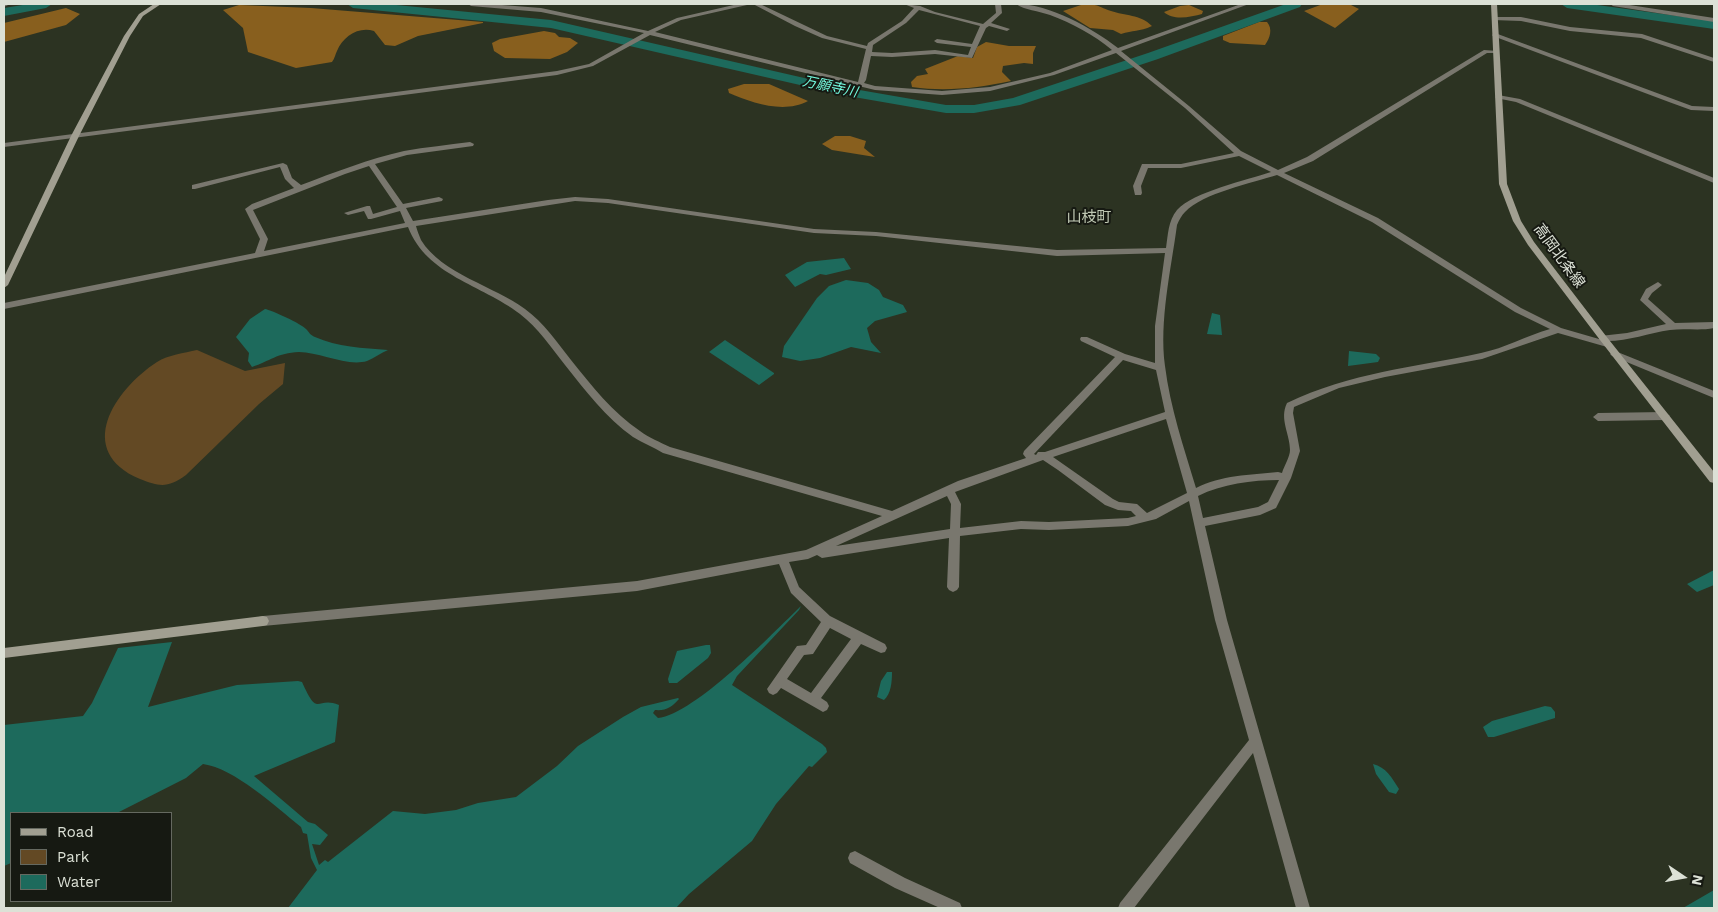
<!DOCTYPE html>
<html>
<head>
<meta charset="utf-8">
<style>
  body { margin:0 }
  #map { position:relative; width:1718px; height:912px; overflow:hidden; background:#2c3322; font-family:"Work Sans",sans-serif }
  canvas { display:block }
  .frame { position:absolute; inset:0; border:5px solid #dce1d6; pointer-events:none }
  .legend { position:absolute; left:10px; top:812px; width:162px; height:90px; box-sizing:border-box; background:#161912; border:1px solid #656960; margin:0; padding:6px 9px; list-style:none; font-size:15px; color:#dce1d6 }
  .legend li { display:flex; align-items:center; gap:10px; height:25px }
  .legend b { width:25px; border:1px solid #656960 }
  .north { position:absolute; left:1658px; top:852px; width:50px; height:50px; -webkit-text-stroke:4px #161912; paint-order:stroke; rotate:102deg; font-size:14px; font-weight:700; line-height:20px; text-align:center; color:#dce1d6 }
  .north::after { content:''; display:block; margin:auto; width:18px; height:22px; background:#dce1d6; clip-path:polygon(50% 0,100% 100%,50% 72%,0 100%) }
</style>
</head>
<body>
<div id="map">
<canvas width="1718" height="912"></canvas>
<div class="frame"></div>
<ul class="legend">
<li><b style="height:6px;background:#a19f91"></b>Road</li>
<li><b style="height:14px;background:#634924"></b>Park</li>
<li><b style="height:14px;background:#1d6a5c"></b>Water</li>
</ul>
<div class="north">N</div>
</div>
<script>
const context = document.querySelector('canvas').getContext('2d');
context.lineJoin = 'round';
function paint(path, color) {
  context.fillStyle = color;
  context.fill(path, 'evenodd');
}
function label(font, color, halo, rows, align = 'center') {
  context.font = font + ' "Work Sans","Noto Sans JP",sans-serif';
  context.lineWidth = 4;
  context.setLineDash([]);
  context.textBaseline = 'middle';
  context.strokeStyle = halo;
  context.fillStyle = color;
  for (const [text, x, y, turn = 0] of rows) {
    context.save();
    context.translate(x, y);
    context.rotate((+turn || 0) * Math.PI / 180);
    context.textAlign = isNaN(turn) ? turn : align;
    if (halo) context.strokeText(text, 0, 0);
    context.fillText(text, 0, 0);
    context.restore();
  }
}
const green = new Path2D(`
  M197 350 245 371 285 363 283 384 259 404 186 475C168 488 160 487 140 479 74 451 114 390 157 362 168 355 184 353 197 350Z`);
const forest = new Path2D(`
  M1084 4C1099 4 1098 7 1111 11 1125 16 1140 14 1152 26 1139 32 1133 30 1121 34L1113 30 1090 28 1063 11Z
  M1323 4H1349L1359 9 1335 28 1304 11Z
  M239 5 311 8 483 22V23L418 36 395 46 385 45 374 31C359 26 343 36 337 51 335 55 335 58 332 62L296 68 248 52 243 28 223 10Z
  M1189 5 1203 11 1202 14C1191 17 1173 21 1164 12L1180 6Z
  M66 8 80 14 66 25 4 42V23Z
  M1259 22H1267C1273 29 1270 38 1265 45L1230 43 1223 40V36Z
  M544 31 555 33 559 37 570 38 578 43 567 52 550 59 505 58 494 51 492 43 500 39Z
  M986 42 1009 46H1036L1033 53V64L1024 63 1003 66 1002 72 1011 81C978 88 946 92 912 87L911 82 917 76 928 74 925 69 958 56 973 58 977 47Z
  M744 84H769L808 101C784 114 752 103 729 93L728 89Z
  M835 136H850L866 141 864 148 875 157 832 150 822 144Z`);
const water = new Path2D(`
  M844 258 851 269 826 275 820 274 795 287 785 275 807 262Z
  M846 280 868 283 879 290 883 297 903 305 907 312 875 321 867 328 871 342 881 353 851 347 820 358 800 361 782 357 784 346 817 298 829 286Z
  M265 309C271 310 302 324 306 329 309 332 310 335 315 337 337 347 363 348 388 350 381 353 374 358 367 361 347 367 320 352 299 352 277 353 270 361 252 367L248 361 249 353 236 337 250 319Z
  M1212 313 1220 315 1222 335 1207 334Z
  M725 340 774 373V374L759 385 709 352Z
  M1349 351 1376 354 1380 358 1378 362 1348 366Z
  M1714 570V585L1697 592 1687 584Z
  M801 606 799 610 737 676 732 685 822 744 826 748 827 752 812 767 809 766 776 804 752 841 689 894 676 908H288L317 870 311 858 307 834 303 833 301 827C276 807 234 768 203 764L186 778 117 813H11V863L4 866V725L83 716 92 703 118 648 172 642 148 707 237 685 298 681 302 682C319 720 316 695 339 705L335 742 254 776 308 822 315 824 328 835 320 845 312 844 319 865 325 860 328 862 393 811 425 814 456 810 478 803 516 797 557 766 578 746 623 717 641 707 678 698 679 699C672 707 666 711 655 710L653 713 658 718C695 714 773 633 801 606Z
  M706 645H710L711 653 708 658 677 683H669L668 679 677 651Z
  M887 672H892C892 682 891 694 884 700L877 697 881 681Z
  M1545 706 1551 707 1555 712V718L1494 737H1488L1483 727 1492 721Z
  M1373 764C1386 767 1392 778 1399 789L1396 794 1389 792 1376 774Z
  M1714 890V908H1683Z`);
const river = new Path2D(`
  M29 4H52L46 8 4 16V8Z
  M347 4H386L551 20 848 88 946 105H974L1013 98 1148 53 1286 4H1302L1300 7 1158 59 1020 105 974 113H946L848 96 551 28 353 8Z
  M1561 4H1590L1714 21V29L1567 8Z`);
const street = new Path2D(`
  M4 4H10L4 7Z
  M468 4H489L541 8 648 31 677 18 738 4H748L747 5 681 20 655 32 858 82 866 49 822 38 795 26 753 4H760L827 36 867 46 868 43 902 21 914 8 904 4 920 6 935 12 983 24 996 13 995 4H1001L1002 13 991 23 1010 29 1007 31 989 26 986 28 972 58 935 54 892 57 871 56 866 80 864 83 875 86 942 91 990 87 1050 73 1112 50C1094 35 1072 23 1050 15 1039 11 1024 10 1016 4 1050 4 1092 28 1118 48L1241 4H1249L1121 51 1189 106 1241 151 1278 170 1307 157 1484 50 1498 51V53H1487L1313 161 1284 173 1378 218 1521 308 1561 328 1599 339 1600 336 1627 333 1666 324 1640 300 1646 289 1658 282 1662 285 1652 293 1648 299 1675 323 1714 322V328C1700 331 1685 328 1670 330 1649 333 1629 341 1607 341L1611 344 1607 347 1558 333 1482 359 1385 377 1339 388 1294 407 1293 413 1300 451 1291 478 1276 508 1260 515 1205 526 1227 620 1310 908H1296L1253 753 1134 908H1118L1120 903 1249 740 1215 620 1189 501 1156 519 1128 526 1049 530 1021 529 960 536 959 587 957 590 953 592 949 590 947 587 949 538 822 558 817 555 808 559 789 562 799 587 830 616 885 644 887 648 885 652 881 653 861 644 821 698 827 702 829 706 827 710 823 712 781 688 777 693 773 695 769 693 767 689 797 646 806 645 821 622 791 593 779 564 637 591 263 626 259 625 257 621 259 617 263 616 637 581 806 550 882 516 663 453C653 447 643 443 633 437 606 418 585 390 565 365 551 347 538 328 520 314 481 284 427 276 408 227L4 309V303L255 253 260 239 245 209 252 204 294 188 285 179 280 167 195 189H192V185L283 163 287 165 292 178 301 185C335 172 369 159 404 151 426 147 448 145 470 142L474 144 473 146 407 155 375 164 403 204 439 197 443 199 442 201 406 208 413 221 548 200 575 197 608 199 814 229 876 232 1057 250 1166 248C1168 235 1168 221 1177 210 1193 192 1247 180 1271 172L1239 156 1181 168H1148L1141 186 1142 193 1141 195H1135L1133 186 1142 164H1181L1234 153 1185 108 1116 53 1054 75 990 91 942 95 875 90 650 35 593 66 557 75 4 147V143L557 71 589 64 644 33 541 12 471 6ZM919 10 980 26 972 44 937 39 934 41 937 43 971 47 968 55 935 50 892 53 872 52 873 45 906 23ZM369 166 397 207 373 214 370 206H367L344 213 348 215 364 211 368 219H371L400 211 405 223 264 251 268 239 253 210 345 174ZM1277 175 1372 222 1515 312 1550 329C1526 336 1505 348 1481 353 1412 368 1352 372 1287 403 1279 419 1290 434 1290 450 1290 457 1284 466 1282 473L1278 472C1250 475 1221 475 1196 488 1184 448 1170 407 1165 366 1159 321 1171 270 1177 225 1179 220 1182 215 1185 212 1203 193 1252 183 1277 175ZM575 201 608 203 814 233 876 236 1057 256 1165 253 1155 326V363L1125 354 1087 337H1081L1080 339 1081 341 1115 357 1024 451 1023 454 1026 458 958 481 892 511 670 447C660 442 649 438 640 431 613 413 591 385 571 360 557 342 544 323 525 309 494 286 442 274 421 240 419 235 417 230 416 226ZM1123 360 1156 370 1165 412 1045 452H1038L1036 455 1034 454ZM1166 419 1187 493 1147 513 1137 504 1119 502 1113 499 1053 457ZM1043 460 1058 470 1105 505 1118 510 1131 511 1136 516 1128 518 1049 522 1021 521 960 528 961 504 955 492ZM1279 480 1268 502 1258 507 1203 518 1198 496C1222 484 1252 480 1279 480ZM947 496 951 504 950 529 836 546ZM830 628 851 639 811 693 787 679 804 655 813 654Z
  M1610 4H1623L1714 18V22L1613 6Z
  M1495 17H1521L1570 27 1642 34 1714 58V62L1641 38 1570 31 1521 21 1493 20V18Z
  M1495 33 1692 106 1714 107V111L1691 110 1669 102 1493 36 1492 35Z
  M1498 95 1520 99 1714 178V183L1516 102 1496 98 1495 97Z
  M1615 351 1714 391V398L1612 356 1610 354Z
  M1665 412 1670 416 1665 420 1598 421 1593 417 1598 413Z
  M855 851 905 878 960 903 962 908H940L895 888 850 863 848 858 850 853Z`);
const secondary = new Path2D(`
  M154 4H161L143 16 130 36 79 136 8 285 4 288V277L71 136 124 36 139 14Z
  M1491 4H1497L1507 184 1521 221 1534 242 1606 336 1714 472V483L1710 482 1600 340 1528 245 1513 221 1499 184Z
  M263 616 267 617 269 621 267 625 263 626 4 658V648Z`);
const farWaternames = [
  ["万願寺川",830,87,12]
];
const farQuarternames = [
  ["山枝町",1089,218]
];
const streetNames = [
  ["高岡北条線",1559,256,54]
];
paint(green, '#634924');
paint(forest, '#885f1e');
paint(water, '#1d6a5c');
paint(river, '#1d6a5c');
paint(street, '#79776e');
paint(secondary, '#a19f91');
label('italic 14px', '#73f9de', '#161912', farWaternames);
label('15px', '#bfc8b3', '#161912', farQuarternames);
label('15px', '#dce1d6', '#161912', streetNames);
</script>
</body>
</html>
